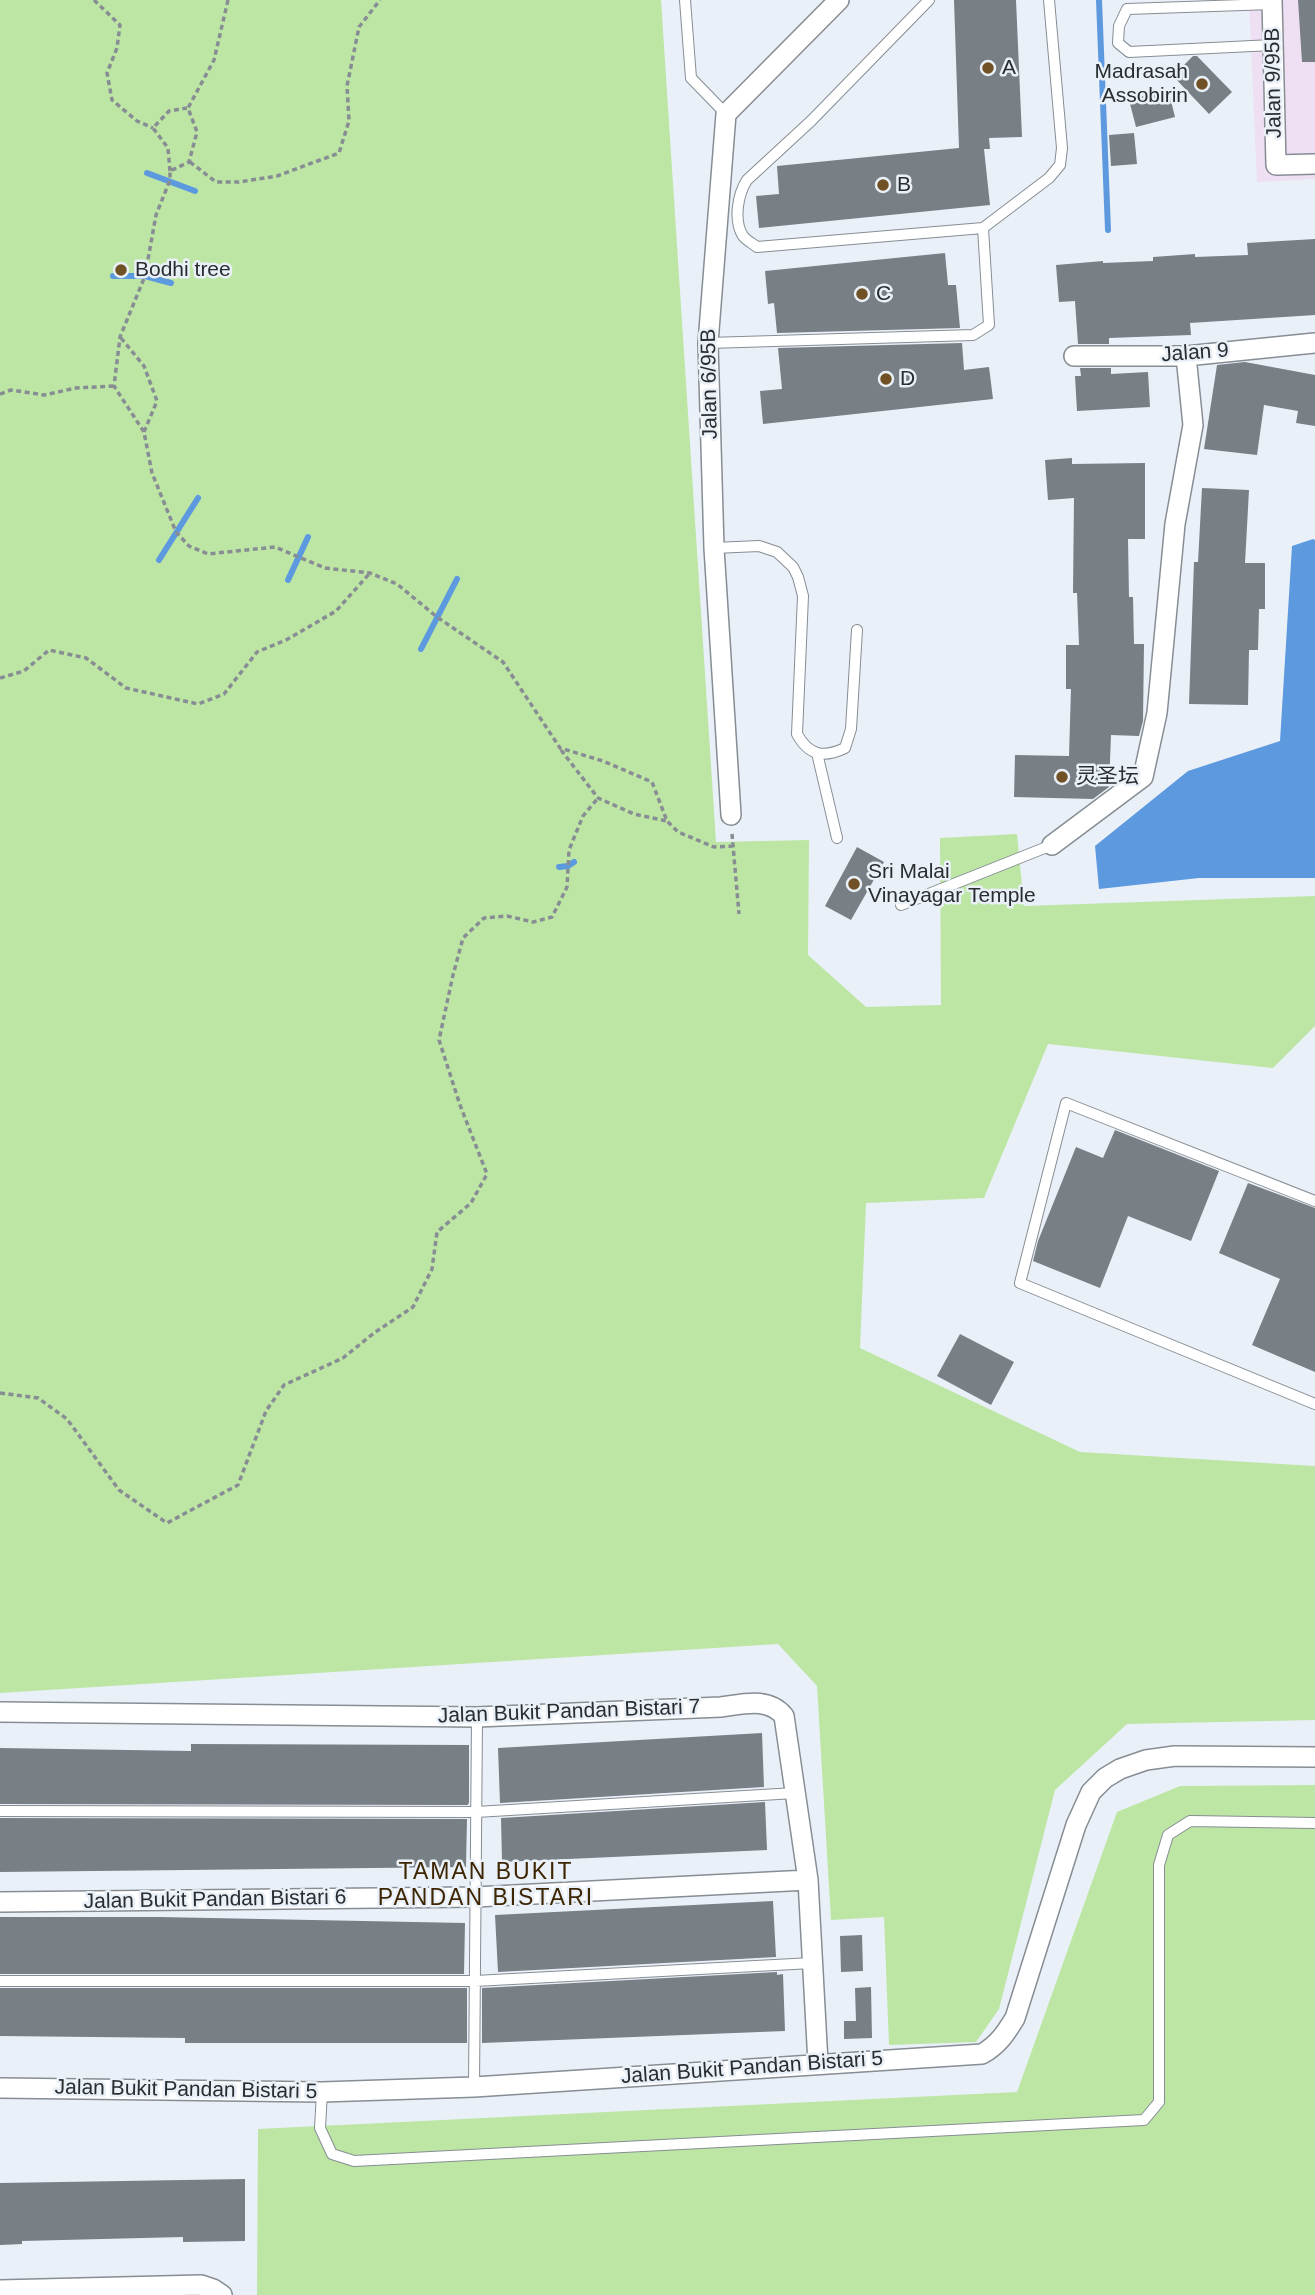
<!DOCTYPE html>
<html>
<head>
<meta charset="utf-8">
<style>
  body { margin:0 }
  canvas { display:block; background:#e9f0f8 }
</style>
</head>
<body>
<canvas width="1315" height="2295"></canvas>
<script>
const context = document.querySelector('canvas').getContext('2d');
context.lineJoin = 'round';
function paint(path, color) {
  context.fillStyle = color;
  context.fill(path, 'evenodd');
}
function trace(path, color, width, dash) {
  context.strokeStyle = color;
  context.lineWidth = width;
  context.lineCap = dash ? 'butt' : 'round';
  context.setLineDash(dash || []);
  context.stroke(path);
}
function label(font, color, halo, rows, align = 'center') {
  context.font = font + ' Helvetica,"Noto Sans SC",sans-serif';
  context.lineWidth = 5;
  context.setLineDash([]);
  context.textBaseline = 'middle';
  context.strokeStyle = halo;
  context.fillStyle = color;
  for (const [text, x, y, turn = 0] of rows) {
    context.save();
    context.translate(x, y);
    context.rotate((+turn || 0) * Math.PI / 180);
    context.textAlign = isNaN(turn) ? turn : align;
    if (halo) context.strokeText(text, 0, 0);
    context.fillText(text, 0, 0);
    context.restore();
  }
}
const commercial = new Path2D(`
  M1249 0H1315V179L1257 182Z`);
const green = new Path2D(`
  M0 0H661L716 842 809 840 808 955 866 1007 941 1005 940 838 1017 834 1024 906 1315 896V1026L1273 1068 1048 1044 984 1198 866 1203 860 1348 1080 1452 1315 1466V1720L1127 1724 1055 1790 999 2009 976 2042 889 2045 884 1917 831 1920 817 1686 778 1644 0 1693Z
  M1315 1785V2295H257L258 2129 1017 2092 1117 1812 1180 1786Z`);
const water = new Path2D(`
  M1313 539 1315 540V878H1199L1099 889 1095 846 1188 771 1280 741 1292 546Z`);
const stream = new Path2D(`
  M1099 0 1108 230
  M147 173 195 191
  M113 276H145L171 283
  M159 560 198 498
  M288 580 308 537
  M421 649 457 579
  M559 867 568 866 574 862`);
const building = new Path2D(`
  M954 0H1016L1022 137 989 138 990 149H984L990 205 759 228 756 196 779 194 777 166 959 148Z
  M1298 0H1315V62H1302Z
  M1193 56H1197L1232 92 1209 114 1173 76Z
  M1168 89 1175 117 1136 127 1129 100Z
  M1134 133 1137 164 1111 166 1109 135Z
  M1315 239V315L1190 323 1191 335 1109 338V344H1078L1075 301 1059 302 1056 265 1103 261V263L1153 261V257L1195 254V257L1248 255 1247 243Z
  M945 253 948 285H956L960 328 777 333 774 303 768 304 765 271Z
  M962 343 964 370 989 367 993 399 763 424 760 391 782 389 778 348Z
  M1245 362 1315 375V426L1296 423 1298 411 1264 405 1257 455 1204 449 1217 365Z
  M1080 368H1111V374L1148 372 1150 407 1077 411 1075 376H1081Z
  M1072 458V464L1145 463V539H1128L1129 597H1133L1134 644H1144L1143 721 1139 736 1111 735 1109 787 1093 799 1014 797 1015 755 1069 756 1071 689H1066V645H1079L1077 593H1073L1074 498 1048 500 1045 460Z
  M1202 488 1249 490 1245 563H1265V609H1259L1258 650H1249L1248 705 1189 704 1194 562H1198Z
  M857 847 884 862 851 920 825 906Z
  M1115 1130 1219 1171 1191 1241 1128 1216 1100 1288 1033 1261 1038 1241 1076 1147 1103 1158Z
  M1248 1183 1315 1208V1372L1252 1345 1280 1279 1219 1253Z
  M960 1334 1014 1362 991 1405 937 1376Z
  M762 1733 764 1787 500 1803 498 1748Z
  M191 1744 469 1745V1802L468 1805 0 1804V1748L191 1751Z
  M765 1802 767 1850 502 1862 501 1818Z
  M0 1818 467 1819 466 1867 0 1872Z
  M773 1901 776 1957 498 1972 495 1915Z
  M0 1917H159L465 1923 464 1974H0Z
  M862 1935 863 1971 841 1972 840 1936Z
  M777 1972V1975L783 1974 785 2031 482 2043V1988Z
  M871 1987 872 2038 844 2039V2021H856L855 1988Z
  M0 1988H467V2043H185V2038L0 2036Z
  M245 2179V2241L183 2242V2237L22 2241V2244L0 2245V2183Z`);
const path = new Path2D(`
  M94 0 120 25 117 48 107 73 112 100 137 121 153 128
  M228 0 214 60 188 108 197 132 189 162 170 171V180L156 215 145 276 120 337 114 386 144 432 152 473 176 532 189 546 208 554 275 547 325 568 370 573 397 584 437 617 503 662 560 748 603 761 652 782 667 821 678 832 714 847 733 846
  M190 162 216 182H239L277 176 339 153 349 121 347 86 359 27 380 0
  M170 171 168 148 153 128 169 111 187 108
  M121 338 144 366 157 401 144 432
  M0 394 11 390 44 395 76 388 114 386
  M0 678 24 671 49 650 86 658 126 688 198 704 224 694 257 652 286 640 336 611 370 573
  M561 750 598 798 634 814 667 821
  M732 834 739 914
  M0 1393 38 1398 67 1419 119 1490 167 1523 238 1485 266 1411 284 1385 343 1358 374 1333 413 1307 432 1269 437 1232 471 1203 487 1174 460 1105 439 1040 453 975 463 938 484 918 507 916 533 922 552 917 567 887 569 850 583 816 598 798`);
const service = new Path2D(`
  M685 0 691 78 726 114
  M929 0 811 121 747 180C738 194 733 220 743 236 747 241 752 243 757 247L983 228
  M1272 4 1127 9 1119 26 1118 43 1129 52 1273 45
  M708 343 973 335 989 325 983 228 1049 178 1060 165 1062 148 1049 0
  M714 548 759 546 777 552 793 567 798 577 803 596 797 734C809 756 824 758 845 748L851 729 857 630
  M817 753 837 838
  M901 905 1052 845
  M1315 1201 1066 1103 1020 1283 1315 1404
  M0 1811 476 1812 795 1793
  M0 1981H475L812 1963
  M474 2087 477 1717
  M322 2092 320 2128 332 2154 354 2161 1144 2120 1159 2102V1865L1168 1835 1190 1821 1315 1823`);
const minor = new Path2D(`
  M1272 0 1276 165 1315 164
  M1074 356H1186L1315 343
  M731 815 714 548 708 343 726 114 839 0
  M1052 845 1143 777 1157 713 1175 524 1193 425 1186 356
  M0 1712 477 1717 721 1707C744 1704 768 1697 784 1716L808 1880 818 2063
  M0 1902 475 1897 808 1880
  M0 2088 322 2092 474 2087 982 2054C998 2045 1006 2033 1015 2018L1076 1825 1091 1792 1105 1778 1120 1769 1146 1760 1175 1756 1315 1757
  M0 2290 201 2285 213 2289 222 2295`);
const markers = [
  [988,68,7,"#705126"],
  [1202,84,7,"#705126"],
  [883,185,7,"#705126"],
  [121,270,7,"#705126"],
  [862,294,7,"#705126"],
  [886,379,7,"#705126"],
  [1062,777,7,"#705126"],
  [854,884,7,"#705126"]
];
const poiNames = [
  ["A",1002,68],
  ["Madrasah",1188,72,"right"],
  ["Assobirin",1188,96,"right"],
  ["B",897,185],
  ["Bodhi tree",135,270],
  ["C",876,294],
  ["D",900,379],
  ["灵圣坛",1076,777],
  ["Sri Malai",868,872],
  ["Vinayagar Temple",868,896]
];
const streetNames = [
  ["Jalan 9/95B",1274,83,-91],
  ["Jalan 9",1195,353,-4],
  ["Jalan 6/95B",710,384,-91],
  ["Jalan Bukit Pandan Bistari 7",569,1712,-2],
  ["Jalan Bukit Pandan Bistari 6",215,1900,-1],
  ["Jalan Bukit Pandan Bistari 5",752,2068,-4],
  ["Jalan Bukit Pandan Bistari 5",186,2090,1]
];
const neighbourhoodNames = [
  ["TAMAN BUKIT",486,1873],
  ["PANDAN BISTARI",486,1899]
];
paint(commercial, '#eedff3');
paint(green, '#bde6a5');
paint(water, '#5d99df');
trace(stream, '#5d99df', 6);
paint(building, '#787f85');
trace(service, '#868d93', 12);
trace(minor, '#868d93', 22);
trace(path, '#888d93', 3.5, [5, 3.5]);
trace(service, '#fff', 10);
trace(minor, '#fff', 19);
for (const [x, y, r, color] of markers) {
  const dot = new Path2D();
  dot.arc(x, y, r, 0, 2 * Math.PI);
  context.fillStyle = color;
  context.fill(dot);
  trace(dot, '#e9f0f8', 2.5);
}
label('21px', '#2a2d30', '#e9f0f8', poiNames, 'left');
label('21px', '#2a2d30', '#e9f0f8', streetNames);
context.letterSpacing = '2px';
label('23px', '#3d2502', '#e9f0f8', neighbourhoodNames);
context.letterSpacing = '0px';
</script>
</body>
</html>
